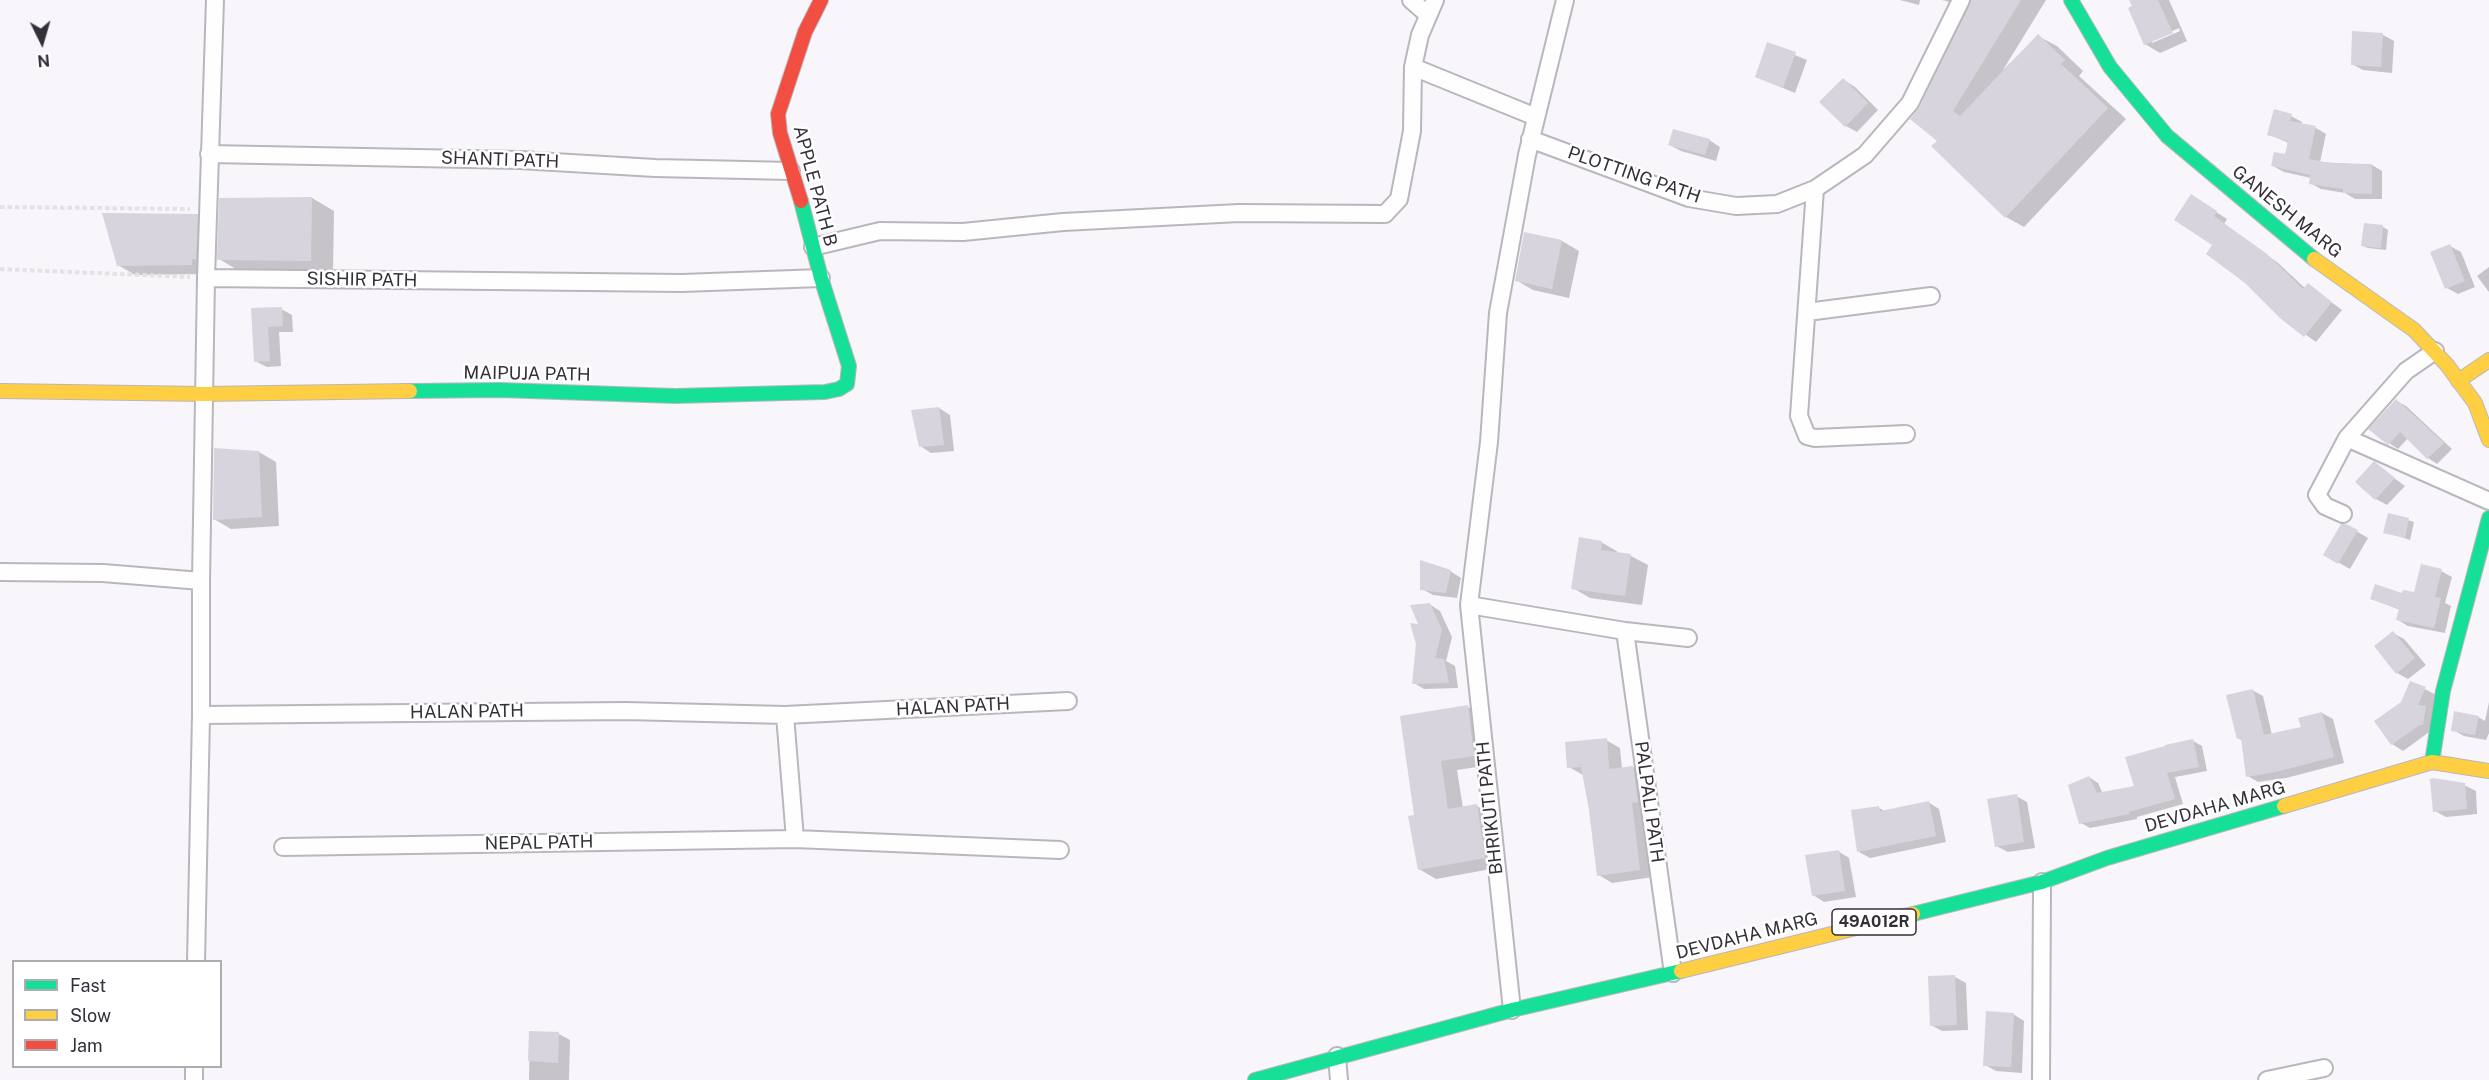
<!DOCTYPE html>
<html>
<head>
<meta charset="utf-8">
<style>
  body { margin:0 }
  #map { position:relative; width:2489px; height:1080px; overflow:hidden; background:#f8f5fb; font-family:"Public Sans",sans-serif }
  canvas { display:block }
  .legend { position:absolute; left:12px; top:960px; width:210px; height:108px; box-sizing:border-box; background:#fff; border:2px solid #aeacb0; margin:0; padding:8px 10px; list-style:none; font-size:18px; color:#352f3a }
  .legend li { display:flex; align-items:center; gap:12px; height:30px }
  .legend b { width:30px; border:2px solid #aeacb0 }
  .north { position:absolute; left:12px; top:12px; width:60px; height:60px; -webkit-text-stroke:4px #fff; paint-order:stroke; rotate:175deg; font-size:16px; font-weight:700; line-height:24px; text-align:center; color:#352f3a }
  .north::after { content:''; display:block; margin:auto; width:21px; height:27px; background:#352f3a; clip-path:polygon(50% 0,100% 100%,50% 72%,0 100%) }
</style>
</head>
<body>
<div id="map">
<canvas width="2489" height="1080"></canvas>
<ul class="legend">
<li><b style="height:8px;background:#16e098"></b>Fast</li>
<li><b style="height:8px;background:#ffcf43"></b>Slow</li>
<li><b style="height:8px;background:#f24e42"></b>Jam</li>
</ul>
<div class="north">N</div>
</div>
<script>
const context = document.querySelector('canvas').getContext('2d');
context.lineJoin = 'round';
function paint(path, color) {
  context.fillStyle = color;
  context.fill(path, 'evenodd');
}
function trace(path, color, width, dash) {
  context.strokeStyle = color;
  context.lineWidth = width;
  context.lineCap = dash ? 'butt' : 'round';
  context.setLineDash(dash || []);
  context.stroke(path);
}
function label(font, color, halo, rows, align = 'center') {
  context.font = font + ' "Public Sans",sans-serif';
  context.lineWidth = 5;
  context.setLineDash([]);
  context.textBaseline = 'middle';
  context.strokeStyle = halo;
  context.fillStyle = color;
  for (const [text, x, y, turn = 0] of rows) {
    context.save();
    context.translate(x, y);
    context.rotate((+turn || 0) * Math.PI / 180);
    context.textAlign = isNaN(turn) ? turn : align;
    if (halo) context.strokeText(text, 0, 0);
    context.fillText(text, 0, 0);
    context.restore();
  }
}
const shadow = new Path2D(`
  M1900 0H1920L1919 5Z
  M1942 0H2046L2003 70 2038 36 2057 46 2083 71 2079 76 2126 119 2024 227 2006 217 1939 140 1921 108 1971 8Z
  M2131 0H2169L2187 41 2160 53 2145 44ZM2179 28 2180 31 2152 43V40Z
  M2353 33 2383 35 2394 41 2392 73 2363 70 2352 64Z
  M1768 44 1807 60 1795 93 1756 77Z
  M1844 80 1855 87 1878 110 1857 132 1846 126Z
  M2291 116 2302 122 2301 125 2316 128 2326 134 2320 162 2372 165 2382 171V199H2355L2345 193 2321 189 2310 183 2311 178 2284 172 2273 166 2286 156 2289 143 2268 134Z
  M1709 140 1720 147 1716 161 1681 151 1670 145Z
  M312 198 334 211 333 273 241 272 219 259Z
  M2202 203 2227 219 2224 224 2278 263 2306 289 2308 285 2342 310 2316 342 2281 317 2214 244Z
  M197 215 214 225 208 274 135 275 118 265Z
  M2366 225 2383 227 2388 230 2386 250 2368 248 2363 246Z
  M1562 241 1579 251 1569 298 1533 290 1516 280Z
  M2450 246 2461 252 2475 287 2458 294 2447 288Z
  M2489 267V292L2477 276Z
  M281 309 292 315 293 332H279L281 366 267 367 255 361 253 310Z
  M2396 401 2406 406 2452 449 2437 464 2428 458 2408 438 2398 449 2389 443Z
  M939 408 950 415 954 451 931 453 920 446Z
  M259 452 276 462 279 526 231 529 214 519Z
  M2374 463 2405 486 2387 505 2376 499Z
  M2390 515 2414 522 2410 540 2385 532Z
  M2346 525 2368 538 2350 569 2325 555Z
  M1601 542 1618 552V554L1631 556 1648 565 1642 605 1590 598 1573 588Z
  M1450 571 1461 578 1457 598 1433 595 1422 589Z
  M2441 571 2452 577 2445 603 2451 606 2445 633 2408 626 2398 620 2400 610 2372 599 2415 594Z
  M1429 604 1440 611 1452 637 1446 661 1455 666 1458 688 1424 689 1414 683 1421 626Z
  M2393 633 2404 639 2426 665 2408 679 2397 673Z
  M2425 689 2436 695 2432 730 2403 751 2392 744Z
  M2252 690 2263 696 2272 735 2303 728 2322 713 2333 719 2344 763 2286 778 2258 782 2248 776 2243 741 2238 738Z
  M2489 702V733L2486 740 2464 736 2453 730 2478 717 2485 721Z
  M1468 707 1485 717 1491 765 1457 770 1463 808 1477 806 1494 816 1502 867 1436 879 1419 869 1416 817 1401 717Z
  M1606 740 1620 748 1622 769 1633 767 1647 775 1653 877 1612 883 1599 875 1591 810 1583 775 1569 767Z
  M2193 741 2202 746 2207 771 2175 777 2183 804 2137 817V819L2090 828 2081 823 2089 777 2098 783 2103 794 2135 787Z
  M2464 785 2476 791 2477 814 2446 817 2435 811Z
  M2016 796 2027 802 2035 848 2008 852 1996 846Z
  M1928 802 1939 809 1946 842 1870 858 1859 852 1879 808 1885 811Z
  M1838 851 1849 858 1856 897 1824 902 1813 895Z
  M1955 977 1966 983 1968 1030 1942 1031 1931 1025Z
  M2013 1014 2024 1021 2022 1073 1996 1071 1985 1065Z
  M530 1033 559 1034 570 1040 569 1080H529Z`);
const building = new Path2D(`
  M1971 0H2021L1953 111 1960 116 2038 34 2065 60 2061 64 2108 108 2005 218 1931 146 1937 141 1910 119 1919 108Z
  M2129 0H2158L2173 33 2144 45 2128 8 2132 6Z
  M2352 31 2383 33 2381 67 2351 65Z
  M1767 42 1796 52 1783 88 1755 77Z
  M1843 78 1868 103 1845 127 1819 102Z
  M2274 109 2292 114 2290 121 2316 126 2309 159 2330 163 2372 164V194L2343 193V189L2309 184 2310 175 2271 166 2274 152 2285 154 2288 141 2267 135Z
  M1673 129 1710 139 1705 155 1668 145Z
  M2191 194 2217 211 2214 216 2267 254 2303 289 2308 283 2332 302 2304 337 2280 318 2245 283 2206 254 2212 245 2174 220Z
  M312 197 311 261 217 260 219 198Z
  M102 213 198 214 196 259H192V265L117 266Z
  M2364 223 2383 225 2381 248 2361 246Z
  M1524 232 1562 240 1552 289 1515 281Z
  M2450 244 2465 281 2445 289 2430 252Z
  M282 307 283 326 268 327 270 361 254 362 251 308Z
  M2396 399 2444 443 2427 459 2400 432 2388 445 2368 429Z
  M939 407 944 445 919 447 911 410Z
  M214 448 259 451 262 517 213 520Z
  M2374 461 2395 478 2375 500 2355 482Z
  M2388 513 2409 518 2405 538 2383 533Z
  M2341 524H2346L2358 530 2338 564 2323 555Z
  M1579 537 1602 541 1601 550 1631 554 1625 596 1571 589Z
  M1420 560 1451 570 1446 593 1420 590Z
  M2421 564 2442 569 2435 597 2441 598 2434 628 2396 620 2399 609 2370 599 2375 584 2402 593 2403 590 2414 592Z
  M1430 603 1442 630 1435 658 1444 659 1449 683 1412 684 1416 644 1410 623 1418 624 1410 605Z
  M2393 631 2415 658 2396 674 2374 646Z
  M2410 681 2426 687 2418 705 2426 706 2423 725H2420L2391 745 2374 721 2401 702Z
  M2253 689 2264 735 2301 727 2298 718 2322 712 2334 757 2275 772 2246 777 2241 738 2237 739 2226 695Z
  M1468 705 1474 756 1441 761 1448 809 1477 804 1485 858 1418 870 1408 816 1414 815 1400 716Z
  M2454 711 2479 716 2475 735 2451 731Z
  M1607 738 1609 769 1633 766 1638 802 1632 803 1640 870 1597 876 1589 810 1581 767 1567 768 1565 742Z
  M2193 739 2199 767 2167 773 2175 799 2129 812V814L2079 824 2068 785 2089 776 2097 793 2134 786 2125 757 2165 746V745Z
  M2433 778 2465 783 2467 809 2433 812 2430 779Z
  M2017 794 2024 842 1995 847 1987 799Z
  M1929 801 1936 836 1857 852 1851 810 1879 806 1880 811Z
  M1839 850 1845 891 1812 896 1805 855Z
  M1955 975 1957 1025 1930 1026 1928 976Z
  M1986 1011 2014 1013 2011 1067 1983 1066Z
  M529 1031 559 1032 558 1063 528 1061Z`);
const path = new Path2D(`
  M0 207 190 209
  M0 269 190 277`);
const street = new Path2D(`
  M1411 0 1427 14
  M1413 67 1536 117
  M1530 139 1689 198 1736 206 1777 204 1815 189 1865 155 1910 103 1961 0
  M209 154 520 160 655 168 791 171
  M1815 189 1799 416 1807 436 1815 438 1906 434
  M813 247 880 231 963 232 1063 222 1239 213 1385 214 1399 199 1412 131 1413 67 1420 35 1435 0
  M206 278 215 0
  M1807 312 1931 296
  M2347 438 2489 501
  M2343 514 2325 506 2317 495 2347 438 2406 371 2435 351
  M0 572 103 573 201 581V715L626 711 785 715 1068 701
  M201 581 206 278 682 283 821 278
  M1469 605 1625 631 1688 638
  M1625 631 1673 973
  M785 715 795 839 1060 850
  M283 847 795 839
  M196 962 201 715
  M1512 1010 1469 605 1489 442 1498 313 1527 155 1565 0
  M1337 1056 1339 1080
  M194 1080V1066
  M2041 1080 2042 882
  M2267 1080 2324 1068`);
const fast = new Path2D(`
  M2071 0 2110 67 2167 136 2314 259
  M410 391 500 390 675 396 825 392 839 389 847 384 849 366 821 278 801 201
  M2432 762 2443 691 2489 518
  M1913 914 2042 882 2107 858 2284 806
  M1255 1080 1512 1010 1681 971`);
const slow = new Path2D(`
  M2314 259 2414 330 2447 365 2475 403 2489 440
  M2458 381 2489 360
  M0 391 204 394 410 391
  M2284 806 2432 762 2489 771
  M1681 971 1913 914`);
const jam = new Path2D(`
  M801 201 780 133 778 114 805 32 821 0`);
const shields = [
  [1874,922,84]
];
const shieldNames = [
  ["49A012R",1874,922]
];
const streetNames = [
  ["SHANTI PATH",500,160,2],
  ["PLOTTING PATH",1634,175,19],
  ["APPLE PATH B",815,186,75],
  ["GANESH MARG",2287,212,39],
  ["SISHIR PATH",362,280,1],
  ["MAIPUJA PATH",527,374,1],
  ["HALAN PATH",953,707,-3],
  ["HALAN PATH",467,712,-1],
  ["PALPALI PATH",1649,802,82],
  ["DEVDAHA MARG",2215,807,-16],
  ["BHRIKUTI PATH",1490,808,-96],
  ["NEPAL PATH",539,843,-1],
  ["DEVDAHA MARG",1747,936,-14]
];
paint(shadow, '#0003');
paint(building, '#d7d4dd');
trace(street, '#bab6be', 20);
trace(fast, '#bab6be', 16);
trace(slow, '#bab6be', 16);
trace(jam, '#bab6be', 16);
trace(path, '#e4e2e4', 4, [4.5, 3]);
trace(street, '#fefefe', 16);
trace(fast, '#16e098', 14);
trace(slow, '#ffcf43', 14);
trace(jam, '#f24e42', 14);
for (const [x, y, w] of shields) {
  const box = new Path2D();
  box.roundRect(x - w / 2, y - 13, w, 26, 4.5);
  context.fillStyle = '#fff';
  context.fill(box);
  trace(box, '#352f3a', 1.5);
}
label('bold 16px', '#352f3a', null, shieldNames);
label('18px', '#352f3a', '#fff', streetNames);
</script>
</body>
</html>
